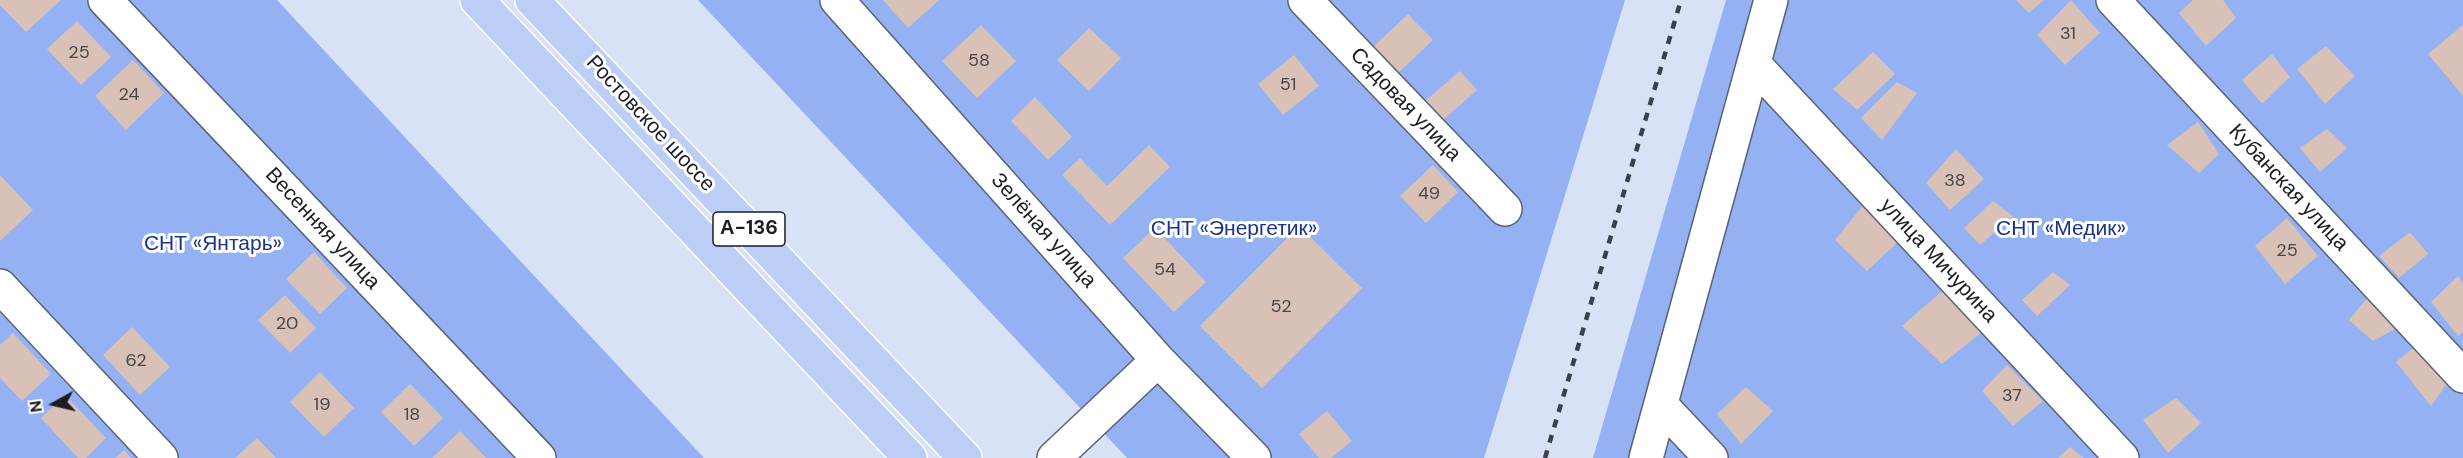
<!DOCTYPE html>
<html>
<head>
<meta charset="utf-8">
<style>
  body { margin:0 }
  #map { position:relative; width:2463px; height:458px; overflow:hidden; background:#d8e2f7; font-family:"DM Sans",sans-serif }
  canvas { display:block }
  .north { position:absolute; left:24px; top:374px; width:60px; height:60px; -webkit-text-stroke:4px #fff; paint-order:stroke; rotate:262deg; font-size:16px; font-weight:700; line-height:24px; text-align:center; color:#191d24 }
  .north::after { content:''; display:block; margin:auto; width:21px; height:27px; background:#191d24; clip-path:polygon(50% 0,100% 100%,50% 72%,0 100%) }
</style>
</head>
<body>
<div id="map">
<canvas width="2463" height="458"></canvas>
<div class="north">N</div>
</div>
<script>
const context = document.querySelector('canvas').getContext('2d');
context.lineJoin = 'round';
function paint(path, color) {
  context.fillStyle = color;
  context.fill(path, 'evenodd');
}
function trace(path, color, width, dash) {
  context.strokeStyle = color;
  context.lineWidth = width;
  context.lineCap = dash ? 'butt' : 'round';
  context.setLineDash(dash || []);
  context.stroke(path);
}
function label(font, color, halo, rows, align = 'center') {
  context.font = font + ' "DM Sans",sans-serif';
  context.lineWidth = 6;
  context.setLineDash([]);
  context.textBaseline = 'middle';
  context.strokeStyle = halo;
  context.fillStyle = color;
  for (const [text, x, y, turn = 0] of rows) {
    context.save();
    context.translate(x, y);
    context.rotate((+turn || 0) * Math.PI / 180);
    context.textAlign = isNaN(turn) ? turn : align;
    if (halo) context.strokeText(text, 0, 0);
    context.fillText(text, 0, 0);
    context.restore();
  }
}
const green = new Path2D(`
  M0 0H277L704 458H0Z
  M698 0H1625L1484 458H1127Z
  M1726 0H2463V458H1593Z`);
const building = new Path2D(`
  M0 0H61L26 32 0 5Z
  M883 0H939L908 28Z
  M2016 0H2044L2029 13Z
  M2071 0 2100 33 2065 65 2037 35Z
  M2193 0H2223L2236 18 2206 46 2179 13Z
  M1408 14 1433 40 1395 76 1370 50Z
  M77 21 111 57 81 85 47 49Z
  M981 25 1016 61 977 98 942 61Z
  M2463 25V96L2428 54Z
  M1089 28 1121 58 1089 91 1057 60Z
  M2326 46 2355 76 2325 104 2297 69Z
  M1873 52 1895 74 1857 110 1833 89Z
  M2272 54 2290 77 2262 104 2242 80Z
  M1294 55 1319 86 1283 115 1258 84Z
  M133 60 164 93 126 130 95 96Z
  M1460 71 1477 90 1442 121 1425 101Z
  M1897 82 1917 93 1882 140 1861 118Z
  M1035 97 1072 137 1048 160 1011 121Z
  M2198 122 2219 154 2199 173 2167 145Z
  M2327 129 2347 148 2320 172 2300 148Z
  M1149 145 1170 167 1110 225 1062 175 1080 158 1107 186Z
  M1956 149 1984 179 1950 210 1926 183Z
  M1433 165 1458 192 1426 223 1400 196Z
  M0 175 33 210 0 241Z
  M1869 198 1902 238 1867 271 1835 240Z
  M1993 201 2013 216 1980 245 1964 228Z
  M2287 218 2318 256 2285 284 2255 246Z
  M1299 226 1362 288 1262 388 1200 326Z
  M1155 228 1206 282 1174 312 1123 258Z
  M2410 232 2428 254 2399 278 2379 256Z
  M314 252 347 288 320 314 286 279Z
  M2053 272 2070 285 2037 316 2022 300Z
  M2458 276 2463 283V332L2458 336 2431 302Z
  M1949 285 1988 327 1942 364 1902 326Z
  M285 295 316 328 290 353 258 320Z
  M2368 297 2397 328 2373 341 2349 320Z
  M132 327 170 367 140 395 103 355Z
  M13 333 51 374 22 401 0 378V345Z
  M2417 345 2449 381 2431 406 2396 362Z
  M2007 365 2043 401 2013 426 1982 391Z
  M320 372 354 408 324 437 290 402Z
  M410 384 443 418 414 446 381 412Z
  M1746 387 1773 411 1741 444 1717 414Z
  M65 395 106 438 86 458H78L41 418Z
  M2176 398 2201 423 2168 453 2143 420Z
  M1327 411 1352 441 1331 458H1319L1299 434Z
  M460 431 486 458H432Z
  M257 438 276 458H235Z
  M2070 447 2084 458H2058Z
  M124 450 131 458H115Z`);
const minor = new Path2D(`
  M105 0 539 458
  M837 0 1158 360 1254 458
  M1305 0 1505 209
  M2113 0 2463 376
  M1754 64 2122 458
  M0 286 161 458
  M1662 406 1711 458
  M1054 458 1158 360
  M1646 458 1771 0`);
const highway = new Path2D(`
  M477 0 910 458
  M532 0 965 458`);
const rail = new Path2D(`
  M1545 458 1681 0`);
const numberNames = [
  ["31",2068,34],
  ["25",79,53],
  ["58",979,61],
  ["51",1288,85],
  ["24",129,95],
  ["38",1955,181],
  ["49",1429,194],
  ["25",2287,251],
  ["54",1165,270],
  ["52",1281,307],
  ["20",287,324],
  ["62",136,361],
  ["37",2012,396],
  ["19",322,405],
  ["18",412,415]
];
const shields = [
  [749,229,72]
];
const shieldNames = [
  ["А-136",749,229]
];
const streetNames = [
  ["Садовая улица",1405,105,46],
  ["Ростовское шоссе",650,124,47],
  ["Кубанская улица",2288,188,47],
  ["Весенняя улица",322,229,47],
  ["Зелёная улица",1043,231,48],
  ["улица Мичурина",1938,261,47]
];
const parkNames = [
  ["СНТ «Энергетик»",1234,229],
  ["СНТ «Медик»",2061,229],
  ["СНТ «Янтарь»",213,244]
];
paint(green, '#94b2f3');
paint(building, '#d9c1b7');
trace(minor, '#596274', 36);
trace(highway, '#fff', 36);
trace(minor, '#fff', 33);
trace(highway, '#bccef5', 33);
trace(rail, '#3a3f49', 4.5, [8, 8]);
label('18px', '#494649', null, numberNames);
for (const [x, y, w] of shields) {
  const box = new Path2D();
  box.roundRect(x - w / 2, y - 17, w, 34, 4.5);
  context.fillStyle = '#fff';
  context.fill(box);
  trace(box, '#191d24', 1.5);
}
label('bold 20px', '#191d24', null, shieldNames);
label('21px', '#191d24', '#fff', streetNames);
label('21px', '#1a358b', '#fff', parkNames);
</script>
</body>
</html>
